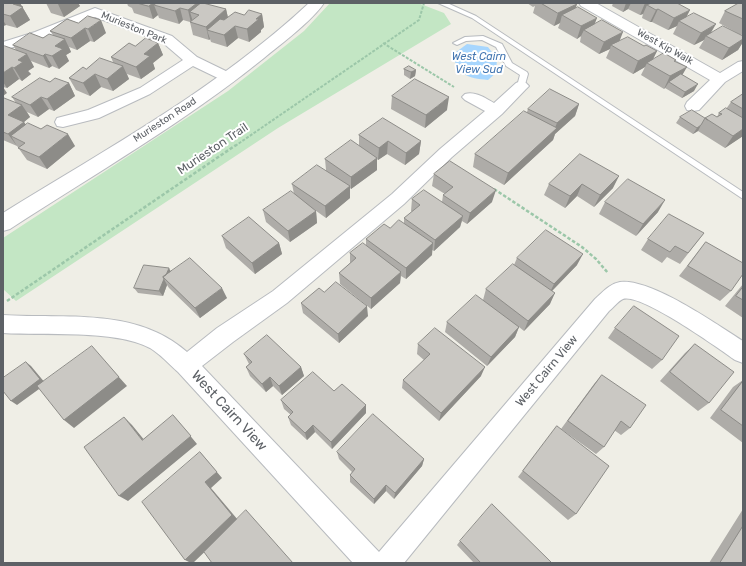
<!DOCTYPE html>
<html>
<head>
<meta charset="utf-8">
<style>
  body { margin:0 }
  #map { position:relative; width:746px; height:566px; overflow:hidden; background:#efeee6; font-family:Rubik,sans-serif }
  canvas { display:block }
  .frame { position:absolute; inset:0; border:4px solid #5d6166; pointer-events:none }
</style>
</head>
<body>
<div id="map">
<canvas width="746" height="566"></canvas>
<div class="frame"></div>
</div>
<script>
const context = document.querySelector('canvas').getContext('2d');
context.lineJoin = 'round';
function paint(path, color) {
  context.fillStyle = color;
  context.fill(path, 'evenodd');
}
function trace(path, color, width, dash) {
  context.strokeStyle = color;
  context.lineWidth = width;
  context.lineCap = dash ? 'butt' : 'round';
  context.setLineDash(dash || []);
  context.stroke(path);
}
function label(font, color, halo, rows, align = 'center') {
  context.font = font + ' Rubik,sans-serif';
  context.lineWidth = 4;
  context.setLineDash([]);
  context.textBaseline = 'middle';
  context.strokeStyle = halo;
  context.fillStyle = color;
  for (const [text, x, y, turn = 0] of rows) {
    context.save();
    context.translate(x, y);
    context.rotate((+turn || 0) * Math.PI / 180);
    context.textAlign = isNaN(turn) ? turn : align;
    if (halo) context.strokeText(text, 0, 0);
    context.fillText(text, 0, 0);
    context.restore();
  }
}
const green = new Path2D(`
  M330 3H418L444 13 451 24 278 128 16 301 3 289V238L228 91 304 31Z`);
const water = new Path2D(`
  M467 44 488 47 497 59 496 73 488 80C467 78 460 76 452 55Z`);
const pathFar1 = new Path2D(`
  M383 43 454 87
  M235 146 419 20 424 3`);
const path = new Path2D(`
  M494 189 582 247 596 259 608 273
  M7 301 236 145`);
const lane = new Path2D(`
  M438 3H447L476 16 743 192V199L472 18Z
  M483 36 502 44 512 63 527 72 528 74 524 88H518L517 86 520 75 506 66 496 47 482 40 466 41 457 45 453 43 465 37Z`);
const street = new Path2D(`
  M579 3H596L720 73 738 62 743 61V71L725 82 699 110 693 111 687 110 685 106 687 102 710 80 581 6Z
  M95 8 172 36 197 57 234 75 236 78 234 81 229 83 224 81 193 66 150 94 99 118 63 127 57 126 55 122 57 118 88 110 140 88 183 60 162 42 95 17 45 38 3 50V42L35 32Z
  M521 81 526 83 529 86 526 89 502 114 452 157 404 204 287 303 233 342 202 366 379 552 595 299C603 292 609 284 620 282 651 278 716 324 743 341V363L735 360C718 348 641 293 623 299 618 301 613 308 609 311L404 563H353L178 372C169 364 160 354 150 348 114 329 44 336 3 333V315C66 319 136 307 187 352L217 328 273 291 392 194 440 149 485 111 465 100 462 97 465 94C475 91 485 98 494 103L516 83Z`);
const secondary = new Path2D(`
  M309 3H324C312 21 281 44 264 58 185 122 96 173 10 229L3 231V213C108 148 218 88 309 3Z`);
const wall = new Path2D(`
  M3 3H20L30 20 17 28 6 25 3 26Z
  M46 3H78L80 6 64 17 51 13Z
  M127 3H200L226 9 228 18 244 15 262 14 264 27 261 30V32L249 42 238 38 227 47 211 42 210 39 209 40 193 35 190 22 183 20 179 24 159 18 158 15 153 19 134 13 132 8 128 6Z
  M527 3H575L577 4 575 9 595 24 619 41 644 46 657 51 653 59 675 61 682 75 694 91 682 98 665 88 664 89 641 75 645 67 633 74 606 58 610 49 599 54 580 42 581 36 577 39 558 28 560 23 554 26 533 13 535 6 533 7Z
  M613 3H677L686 17 711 32 743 36V42L738 50 722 60 699 48 704 40 694 45 673 34 677 26 668 30 652 22H650L642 18 643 14 640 15 628 9 623 12 612 6Z
  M743 3V34L741 35 719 23 725 11Z
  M67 19 106 33 94 42 90 41 77 50 69 47 71 52 66 55 69 61 59 69 52 66 49 68 31 61 34 67 28 71 31 74 22 81 19 79 7 88 3 87V47L16 50 13 45 53 35 50 31Z
  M158 43 163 55 153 63 155 69 141 79 127 74 129 79 113 91 101 87 90 96 76 90 69 78 86 69 113 62 111 57 135 46Z
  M404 69 416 70 415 76 410 79 404 75Z
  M50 82 69 83 75 96 54 111 49 109 38 117 27 112 30 117 24 122 26 125 75 146 47 169 27 160 17 146 3 140V99L16 103 12 97Z
  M743 94V136L725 148 698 131 693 134 676 123 680 117 705 118 717 117 719 113 726 109 731 102Z
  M392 96 447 110 425 128 391 109Z
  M579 104 575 116 555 134 553 140 504 185 473 167 475 154 527 112 528 109Z
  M359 135 421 141 419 154 405 165 387 154 378 160 377 159V170L351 189 350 188V198L326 218 312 208 316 211 317 223 290 242 266 222 263 210 294 194 292 184 326 170 325 159 359 146Z
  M580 154 613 188 594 207 577 196 565 208 544 195 549 184Z
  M434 174 492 202 467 224 462 221 460 227 434 251 432 250V255L406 279 401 276 400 283 371 309 340 284 339 273 350 263V253L366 246V239L390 228 404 223V218L412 212 411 211 412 199 442 202 443 195 445 194 432 186Z
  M605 202 658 212 636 236 599 214Z
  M704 233 680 264 667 257 662 263 641 250 648 239Z
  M222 236 279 243 282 254 255 274 226 248Z
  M706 242 731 291 720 301 679 276Z
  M517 258 577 265 552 291 550 304 524 331 519 327 515 337 487 366 445 332 447 322 483 300 486 289 514 265Z
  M171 271 227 298 200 318 169 288 167 285 163 296 138 293 134 288Z
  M743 284V318L725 306Z
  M324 292 368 316 339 343 303 313 301 303Z
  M615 328 662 360 652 369 608 338Z
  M418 344 481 376 439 421 402 388 403 380 424 360 417 354Z
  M695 344 709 403 698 411 660 381 685 353Z
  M244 354 301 367 304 376 282 395 273 386 266 392 250 376 246 367 249 364Z
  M602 375 630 428 621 435 614 430 604 447 596 454 561 429 594 384Z
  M743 380V443L710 418 733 387Z
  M334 391 366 405V413L332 449 315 432 307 440 291 425 288 417 291 415 284 409 281 400Z
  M557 426 576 514 568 520 518 477Z
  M337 452 424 459 422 466 394 499 386 491 374 504 350 482V475L352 472 339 459Z
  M743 509V563H709Z
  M460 541 552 563H474L457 545Z`);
const shadedWall = new Path2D(`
  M14 3H20L30 20 17 28 10 16 13 4Z
  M60 3H78L80 6 64 17 58 4Z
  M153 3H172L154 5 158 15 153 19 149 6Z
  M197 3H200L203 13 199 15 190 12 193 22 191 23 188 10Z
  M626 3H631L628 9 623 12Z
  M645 3H654L647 5 643 14 640 15Z
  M577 4 573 16 562 15 560 23 554 26 558 13Z
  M180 8 183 20 179 24 175 11Z
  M226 9 229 22 207 30 210 39 209 40 206 27Z
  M658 9 652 22H650L656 10Z
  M690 10 684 22 679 21 677 26 668 30 674 18Z
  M262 14 264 27 261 30V32L249 42 247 29 256 19Z
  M597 18 592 31 584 30 581 36 577 39 581 26Z
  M3 20 6 25 3 26Z
  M101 20 106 33 94 42 88 29Z
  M716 24 709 36H706L704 40 694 45 701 33Z
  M235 26 238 38 227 47 224 35Z
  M85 28 90 41 77 50 71 38Z
  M623 32 618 45H611L610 49 599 54 604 42Z
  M65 39 71 52 66 55 69 61 59 69 52 56 55 46Z
  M743 39V42L738 50 722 60 729 48Z
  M158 43 163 55 153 63 155 69 141 79 136 67 144 54Z
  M657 51 651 63H647L645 67 633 74 638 61Z
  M27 54 34 67 28 71 31 74 22 81 14 68 18 60Z
  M45 54 52 66 49 68 43 56Z
  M123 66 129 79 113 91 107 79Z
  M12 67 19 79 7 88 3 82V73Z
  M687 67 680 79 669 82 665 88 664 89 670 76Z
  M416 70 415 76 410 79 411 72Z
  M95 74 101 87 90 96 83 83Z
  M69 83 75 96 54 111 47 99Z
  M698 84 694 91 682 98 685 92Z
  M3 87 7 93 3 96Z
  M41 97 49 109 38 117 30 105Z
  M449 97 447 110 425 128 426 115Z
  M579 104 575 116 555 134 553 140 504 185 508 173 554 130 557 123Z
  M22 105 30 117 24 122 32 134 11 136 17 146 8 134V115Z
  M701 125 698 131 693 134 697 128Z
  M743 129V136L725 148 733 136Z
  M68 134 75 146 47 169 39 157Z
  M388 141 387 154 378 160 379 148Z
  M421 141 419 154 405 165 406 153Z
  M377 158V170L351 189V177Z
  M619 176 613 188 594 207 600 195Z
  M582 184 577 196 565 208 570 196Z
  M350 186V198L326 218 325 206Z
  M496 190 492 202 467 224 470 213Z
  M665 200 658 212 636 236 643 224Z
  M316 211 317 223 290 242 288 231Z
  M463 216 460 227 434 251 435 240Z
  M279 243 282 254 255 274 252 263Z
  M433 243 432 255 406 279V268Z
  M583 254 577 265 549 294 554 284Z
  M169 268 172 274 164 279Z
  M401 272 400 283 371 309V298Z
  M164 279 167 285 163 296 159 291Z
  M222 288 227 298 200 318 195 308Z
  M555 293 550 304 524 331 528 321Z
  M367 306 368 316 339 343 338 334Z
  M519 327 515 337 487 366 491 357Z
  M100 356 127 386 74 428 64 420Z
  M26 362 31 366 46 384 17 405 11 401Z
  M301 367 304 376 282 395 279 386Z
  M485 367 481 376 439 421 441 413Z
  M270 377 273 386 266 392 262 384Z
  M366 405V413L332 449 331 442Z
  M173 415 197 444 128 501 119 496Z
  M124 417 132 425 150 447 142 440Z
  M313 425 315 432 307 440 305 433Z
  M200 452 222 478 211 488 238 520 193 563H191L185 560 205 482Z
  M424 459 422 466 394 499 395 493Z
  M386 485V491L374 504V499Z`);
const building = new Path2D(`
  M3 3H14L13 4 23 7 10 16 3 14Z
  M137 3H153L149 6Z
  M157 3H197L188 10 180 8 175 11 154 5Z
  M201 3H203L226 9 206 27 190 22 199 15 190 12Z
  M541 3H575L577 4 558 13Z
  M652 3H677L690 10 674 18 658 9 656 10 647 5Z
  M739 3H743V19L725 11Z
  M578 7 597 18 581 26 562 15Z
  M249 10 262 14 256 19H259L247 29 235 26 224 35 207 30 220 19 224 20 235 12 244 15Z
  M694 13 716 24 701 33 679 21Z
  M88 16 101 20 88 29 85 28 71 38 50 31 67 19 78 23Z
  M602 20 623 32 604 42 584 30Z
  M723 26 743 36V39L729 48 706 36Z
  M30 33 43 38 49 34 65 39 55 46 63 49 52 56 45 54 43 56 13 45Z
  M628 37 644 46 646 45 657 51 638 61 611 45Z
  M146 38 158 43 144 54 150 56 136 67 111 57 129 43 135 46Z
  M5 46 27 54 18 60 23 62 14 68 12 67 3 73V47Z
  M664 53 676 60 674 61 687 67 670 76 647 63Z
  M100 58 123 66 107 79 95 74 83 83 69 78 83 67 86 69Z
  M409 66 416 70 411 72 404 69Z
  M681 74 698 84 685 92 669 82Z
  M40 78 50 82 55 78 69 83 47 99 41 97 30 105 12 97Z
  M415 79 449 97 426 115 392 96Z
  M550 89 579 104 557 123 528 109Z
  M743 94V109L731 102Z
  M4 98 22 105 8 115 24 122 8 134 3 132V99Z
  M726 108 743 118V129L733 136 705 118 712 114 717 117 722 114 719 113Z
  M692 110 708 120 705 118 701 125 697 128 680 117Z
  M524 111 557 128 508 173 475 154Z
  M383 118 421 141 406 153 388 141 379 148 359 135Z
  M28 123 41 129 47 125 68 134 39 157 18 148 25 143 11 136Z
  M351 140 377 158 351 177 325 159Z
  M580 154 619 176 600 195 582 184 570 196 549 184Z
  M450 161 496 190 470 213 443 195 453 187 434 174Z
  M317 165 350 186 325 206 292 184Z
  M628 179 665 200 643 224 605 202Z
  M424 190 463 216 435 240 404 218 420 205 412 199Z
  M291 191 316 211 288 231 263 210Z
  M669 214 704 233 688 253 675 246 670 252 648 239Z
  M249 217 279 243 252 263 222 236Z
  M399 220 433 243 406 268 366 239 384 224 390 228Z
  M546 230 583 254 554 284 517 258Z
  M706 242 743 263V274L731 291 688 266Z
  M363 243 401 272 371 298 339 273 356 258 350 253Z
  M190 258 222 288 195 308 163 277Z
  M513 264 555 293 528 321 486 289Z
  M144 265 169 268 166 275 163 277 164 279 159 291 134 288Z
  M336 282 367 306 338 334 301 303 319 288 324 292Z
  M743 287V300L736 296Z
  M476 295 519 327 491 357 447 322Z
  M634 306 679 336 662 360 615 328Z
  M435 328 485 367 441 413 403 380 430 354 418 344Z
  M267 335 301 367 279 386 270 377 262 384 246 367 252 362 244 354Z
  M695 344 734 372 709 403 670 372Z
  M92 346 119 377 64 420 37 386Z
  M26 362 40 379 11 401 3 391V378Z
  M313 372 334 391 342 384 366 405 331 442 313 425 305 433 288 417 293 412 281 400Z
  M602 375 646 405 630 428 621 421 604 447 568 421Z
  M743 381V426L721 410Z
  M373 414 424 459 395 493 386 485 374 499 350 475 355 469 337 452Z
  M173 415 191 436 119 496 84 447 124 417 142 440Z
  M557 426 609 466 576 514 523 471Z
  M200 452 217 472 205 482 232 515 185 560 142 502Z
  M492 504 552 563H481L460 541Z
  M246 510 293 563H212L204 552Z
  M743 526V563H720Z`);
const farStreetnames = [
  ["Murieston Park",134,28,22],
  ["West Kip Walk",665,47,29],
  ["Murieston Road",165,120,-33]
];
const farWaternames = [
  ["West Cairn",479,57],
  ["View Sud",479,70]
];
const streetNames = [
  ["Murieston Trail",213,149,-34],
  ["West Cairn View",547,371,-50]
];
const nearStreetnames = [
  ["West Cairn View",229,411,47]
];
paint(green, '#c3e6c4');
paint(water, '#a7d6fe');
trace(lane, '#b8bbbf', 2);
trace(street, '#b8bbbf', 2);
trace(secondary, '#b7babf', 2);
trace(pathFar1, '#9cc7a9', 2, [3, 1.5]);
trace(path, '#9cc7a9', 2.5, [3.5, 2]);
paint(lane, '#fff');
paint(street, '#fff');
paint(secondary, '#fff');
paint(wall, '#aeaca8');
paint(shadedWall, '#8d8c88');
paint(building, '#cac8c3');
trace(building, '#8d8c88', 1);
label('10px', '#5d6166', '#fff', farStreetnames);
label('italic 11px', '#4376b1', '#fff', farWaternames);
label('12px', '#5d6166', '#fff', streetNames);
label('14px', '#5d6166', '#fff', nearStreetnames);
</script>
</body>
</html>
